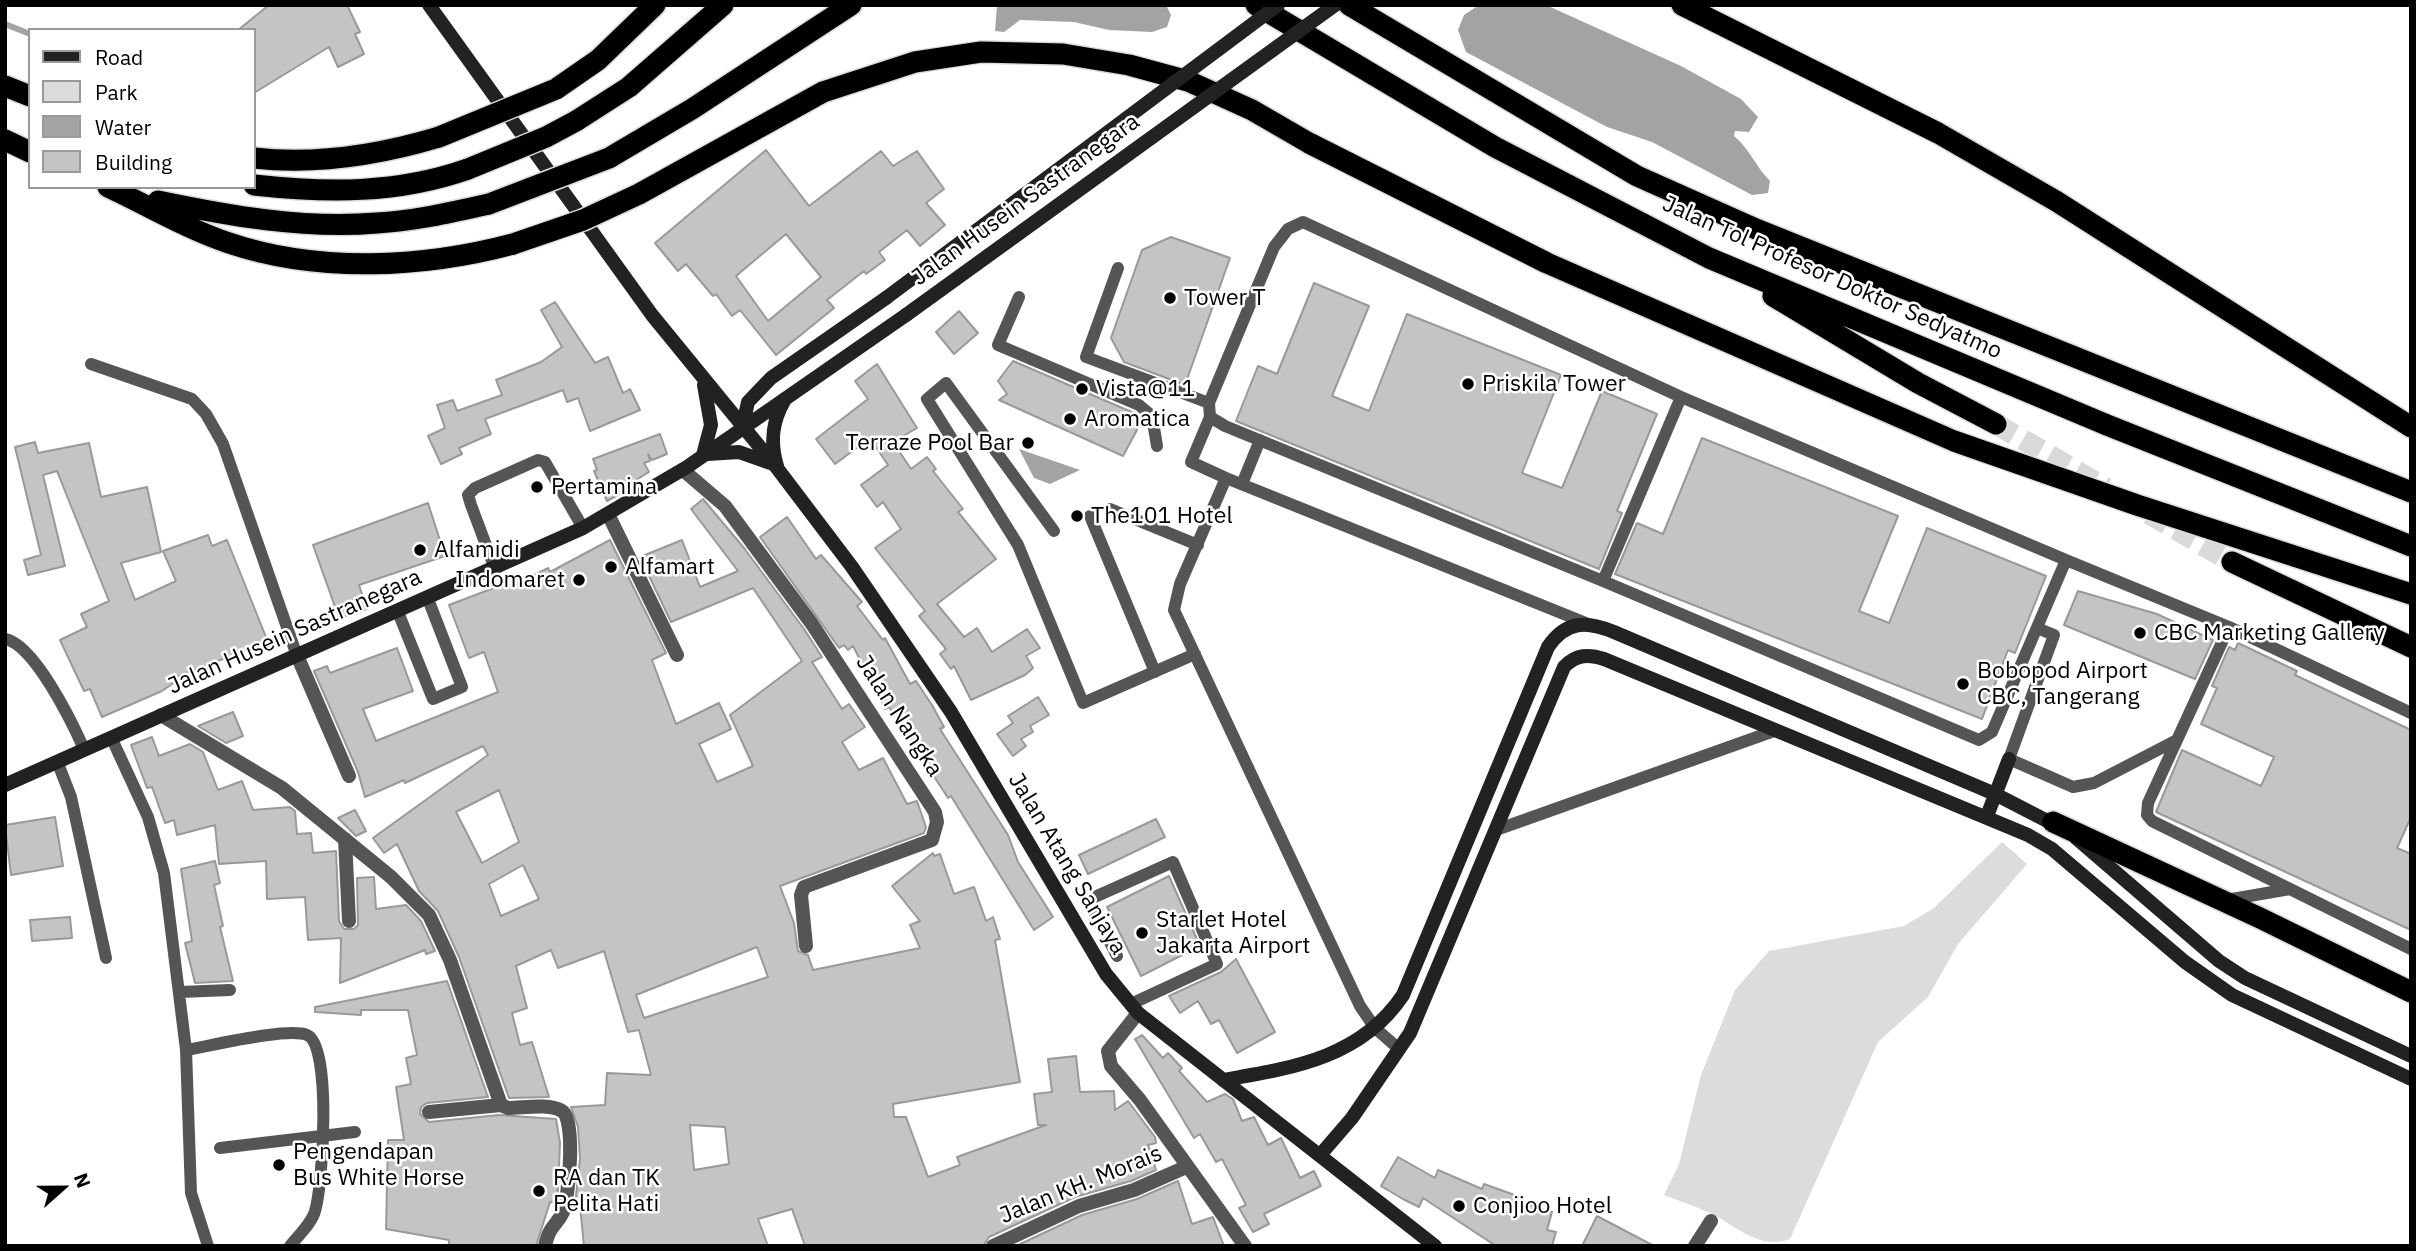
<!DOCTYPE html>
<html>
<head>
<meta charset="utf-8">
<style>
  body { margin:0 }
  #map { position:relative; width:2416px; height:1251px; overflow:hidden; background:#fff; font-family:"IBM Plex Sans",sans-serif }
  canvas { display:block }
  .frame { position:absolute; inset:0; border:7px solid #000; pointer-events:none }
  .legend { position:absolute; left:28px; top:28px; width:228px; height:161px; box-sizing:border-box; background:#fff; border:2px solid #999; margin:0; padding:9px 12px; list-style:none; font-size:21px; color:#000 }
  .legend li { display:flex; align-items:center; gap:14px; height:35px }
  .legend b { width:35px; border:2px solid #999 }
  .north { position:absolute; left:28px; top:1153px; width:70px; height:70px; -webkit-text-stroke:5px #fff; paint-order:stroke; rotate:69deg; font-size:19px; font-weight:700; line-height:28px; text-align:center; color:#000 }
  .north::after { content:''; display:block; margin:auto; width:24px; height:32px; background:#000; clip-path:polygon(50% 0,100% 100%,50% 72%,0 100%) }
</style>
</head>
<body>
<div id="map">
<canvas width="2416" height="1251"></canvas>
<div class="frame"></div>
<ul class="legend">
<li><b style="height:9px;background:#222"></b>Road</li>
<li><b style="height:19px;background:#dcdcdc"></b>Park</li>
<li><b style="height:19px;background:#a3a3a3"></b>Water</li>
<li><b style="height:19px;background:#c4c4c4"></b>Building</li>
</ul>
<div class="north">N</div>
</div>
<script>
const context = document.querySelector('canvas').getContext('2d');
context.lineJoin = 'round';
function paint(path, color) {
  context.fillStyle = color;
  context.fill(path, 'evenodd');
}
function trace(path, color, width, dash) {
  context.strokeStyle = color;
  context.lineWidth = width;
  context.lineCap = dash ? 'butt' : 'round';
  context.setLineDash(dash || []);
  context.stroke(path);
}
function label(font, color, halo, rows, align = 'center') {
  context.font = font + ' "IBM Plex Sans",sans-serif';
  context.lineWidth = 5;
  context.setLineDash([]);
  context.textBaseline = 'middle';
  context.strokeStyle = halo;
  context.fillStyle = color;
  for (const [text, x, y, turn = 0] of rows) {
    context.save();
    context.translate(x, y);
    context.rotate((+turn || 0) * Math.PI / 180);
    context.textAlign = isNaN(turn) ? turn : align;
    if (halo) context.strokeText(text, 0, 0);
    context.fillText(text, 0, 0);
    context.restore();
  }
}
const green = new Path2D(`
  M2002 842 2027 864 1958 944 1928 997 1878 1042 1790 1239C1760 1251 1735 1225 1710 1213 1695 1206 1679 1201 1664 1195L1679 1164 1701 1075 1735 990 1769 951 1904 926 1934 908Z`);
const water = new Path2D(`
  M997 5H1166L1171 15 1167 27 1152 32 1109 30 1074 22 1020 20 1004 32 995 31Z
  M1479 5H1546L1681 66 1741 99 1758 117 1749 132 1735 131 1734 136C1750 149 1755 166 1770 181L1768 193 1752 195 1652 142 1607 127 1466 52 1458 30 1464 15Z
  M1019 449 1080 470 1050 484 1034 478Z`);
const stream = new Path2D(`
  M5 24 30 34`);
const building = new Path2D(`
  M269 5H347L360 32 355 34 364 54 338 67 329 47 254 93V30H238Z
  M766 150 809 206 881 151 893 166 917 151 944 189 926 203 945 225 920 246 907 230 879 252 885 260 866 274 864 271 827 300 834 308 776 355 740 310 732 316 716 294 713 296 686 264 678 271 655 243ZM786 234 821 277 768 321 736 276Z
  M1171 237 1230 258 1185 385 1124 362 1111 338 1142 250Z
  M1314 283 1369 306 1332 396 1369 411 1407 314 1561 375 1522 473 1562 488 1602 391 1657 414 1617 511 1622 513 1599 569 1236 421 1258 366 1277 374Z
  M555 302 595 363 608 357 623 393 630 389 640 410 590 431 578 398 567 402 563 390 485 419 491 434 459 448 462 454 441 464 428 436 445 428 437 405 453 400 457 411 502 395 496 380 541 362 562 347 541 310Z
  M959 311 978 333 954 354 936 332Z
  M1013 361 1134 413 1137 430 1123 456 999 400 1007 394 998 381Z
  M877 364 917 428 893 442 911 469 927 457 936 469 933 471 963 509 958 512 996 559 937 604 964 637 977 628 992 652 1027 629 1040 648 1026 656 1033 668 1025 675 971 700 954 666 951 669 940 654 946 649 919 616 925 611 875 548 901 529 883 502 877 507 861 485 888 465 870 438 835 464 816 439 868 399 855 381Z
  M660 434 667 454 652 460 648 454 650 461 644 463 649 472 636 480 638 484 607 501 594 471 597 470 593 459Z
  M1702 438 1898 516 1859 611 1889 623 1927 528 2046 576 2015 653 2008 650 1982 719 1615 574 1637 523 1663 534Z
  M35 442 38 453 89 443 101 497 147 487 161 552 121 563 135 600 176 581 163 551 208 535 212 546 227 540 268 642 173 678 175 682 162 691 102 717 90 689 84 691 60 640 87 627 81 614 109 601 57 471 43 475 65 566 28 575 24 560 41 555 15 447Z
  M703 499 744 548 804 629 822 657 812 662 842 709 849 704 865 727 842 742 859 770 883 758 907 804 917 801 918 804 926 827 924 833 780 886 794 923 798 951 808 955 813 970 920 948 910 925 920 921 892 886 933 853 934 856 940 854 954 894 974 887 986 921 993 917 1000 939 995 940 1020 1082 893 1104 894 1117H906L928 1177 960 1165 957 1157 1046 1125H1038L1034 1094 1052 1092 1048 1059 1076 1056 1080 1092 1114 1091 1115 1110 1128 1101 1155 1137 1156 1143 1148 1145 1156 1170 1131 1181 1075 1197 989 1237 983 1246H805L792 1209 758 1219 768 1246H584L580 1206 575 1205 580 1159 578 1127 571 1107 605 1105 607 1073 651 1075 639 1030 628 1032 604 951 558 968 551 950 516 966 527 1008 512 1013 520 1045 532 1042 549 1097 509 1098 459 957 438 911 419 891 397 844 384 853 373 838 488 755 483 746 405 783 404 780 365 797 358 772 314 671 327 666 330 673 397 648 413 691 363 709 376 741 498 692 484 652 469 658 449 605 520 578 521 582 548 568 550 572 610 540 666 653 652 660 676 724 719 703 731 729 699 744 717 782 753 766 730 715 802 661 753 588 671 622 640 557 682 540 700 587 738 571 691 509ZM499 790 519 842 482 863 456 812ZM523 865 539 899 501 916 489 884ZM757 947 768 977 644 1018 636 995ZM690 1125 725 1127 729 1164 694 1170Z
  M428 503 445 556 359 585 367 609 339 618 313 545Z
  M787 517 816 559 821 555 862 602 857 606 883 640 885 638 910 684 916 681 932 705 944 727 940 729 1008 835 1018 862 1053 917 1034 930 951 796 948 798 889 707 885 709 853 646 848 650 844 645 839 648 760 537Z
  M2078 591 2157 614 2213 640 2195 679 2064 625Z
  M2238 643 2297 671 2295 675 2411 730V817L2397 848 2411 854V930L2156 812 2182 750 2261 786 2274 757 2201 724 2217 688 2212 686 2229 647 2235 650Z
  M1038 697 1049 715 1030 726 1033 732 1021 739 1026 746 1013 756 997 734 1013 723 1008 716Z
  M233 712 243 736 226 743 198 726Z
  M152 737 159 756 190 744 203 752 218 790 242 781 253 810 290 807 295 811 297 834 311 833 313 853 336 851 339 921 344 929H354L358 925 357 878 374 877 376 909 406 905 421 921 435 951 426 954 425 950 340 983 341 938 308 940 305 897 267 899 266 861 219 864 215 825 177 835 174 820 165 823 152 787 147 788 131 745Z
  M355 810 366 831 356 836 338 818Z
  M55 817 63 866 11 875 5 825Z
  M1156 819 1165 837 1088 874 1079 855Z
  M215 861 220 883 214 885 223 926 220 927 233 981 195 983 185 943 192 941 181 869Z
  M1169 876 1200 946 1141 976 1107 907Z
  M70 917 72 938 32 941 30 920Z
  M1236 959 1275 1032 1237 1053 1219 1020 1211 1024 1198 1001 1180 1013 1169 996 1221 972Z
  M447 981 488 1097 427 1103 421 1107 420 1114 429 1122 499 1115 556 1119 560 1143 558 1190 556 1203 550 1202 536 1246H449V1240L386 1229 388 1140H404L396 1087 411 1084 406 1058 417 1055 408 1010H361V1015L315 1012V1007Z
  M1142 1035 1163 1058 1168 1053 1182 1068 1179 1071 1207 1102 1225 1094 1233 1099 1242 1121 1254 1117 1268 1145 1281 1138 1300 1178 1314 1171 1321 1186 1264 1214 1269 1224 1253 1232 1239 1208 1246 1205 1222 1159 1216 1162 1200 1134 1194 1138 1135 1039Z
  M1398 1157 1435 1178 1438 1170 1482 1189 1484 1184 1523 1198 1522 1203 1552 1212 1547 1230 1556 1232 1552 1246H1496L1423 1198 1419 1207 1403 1199 1381 1186Z
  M1178 1181 1192 1224 1213 1217 1224 1246H1016L1082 1215 1137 1199Z
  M1597 1216 1654 1246H1582Z`);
const highwayTunnel = new Path2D(`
  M1996 424 2106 488
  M2149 514 2232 562`);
const lane = new Path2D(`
  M1118 268 1086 357 1209 403
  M1019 297 998 345 1139 405 1152 416 1157 446
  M91 364 192 399 206 414 223 444 296 653
  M1210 417 1225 426 1603 581 1979 740 1992 732 2066 560 1681 397 1303 222 1288 229 1274 247 1209 403 1210 417 1191 462 1226 478 1586 623
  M1226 478 1180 584 1174 610 1360 1006 1375 1028 1399 1049
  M1242 484 1260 440
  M1110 509 1198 545
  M1090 516 1155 672
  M1054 531 946 383 927 399 1018 545 1083 703 1195 654
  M2066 560 2229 627 2411 713
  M495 569 471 505 468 495 475 488 538 460 545 462 583 528
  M1603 581 1681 397
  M398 612 433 699 462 687 428 599
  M2229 627 2148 803 2147 815 2152 821 2290 889
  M2037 628 2054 635 2009 759 2073 787 2094 783 2177 740
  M5 639C34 644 72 722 84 749
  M111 737 148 817 164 873 186 1050 191 1193 208 1246
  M57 761 71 797 106 958
  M1496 830 1774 731
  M2226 900 2290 889 2411 949
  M1117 956 1088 900 1173 862 1217 964 1131 1004
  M180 992 230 990
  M186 1050C210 1046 288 1027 307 1035 332 1045 323 1185 315 1211 312 1223 298 1236 290 1246
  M220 1148 355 1132`);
const street = new Path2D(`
  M683 470 725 506 812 624 935 812 937 822 932 840 804 887 801 895 806 946
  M608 514 677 655
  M296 653 349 776
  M161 715 282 788 391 877 429 915 450 960 501 1105 508 1108C523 1108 549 1103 562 1111 576 1118 569 1198 563 1212 556 1227 550 1224 545 1246
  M345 839 349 921
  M1138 1013 1108 1051 1111 1066 1140 1100 1245 1246
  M429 1112 501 1105
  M993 1246 1079 1206 1134 1190 1186 1167
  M1695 1246 1711 1221`);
const secondary = new Path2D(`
  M429 5 652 315 777 468 852 567 951 712 1106 974 1138 1013 1435 1246
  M742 429 748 402 771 378 886 298
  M708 454 739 452 770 463
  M703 455 711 425 704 385
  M777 466C770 442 772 422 784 401
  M5 785 583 528 687 467 906 315
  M1987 816 2009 759
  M2076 838 2219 961 2245 978 2411 1056
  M1223 1080C1292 1068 1361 1058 1403 995L1548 647C1566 620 1587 621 1614 632L1995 794 2059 827
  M1321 1154 1352 1118 1410 1033 1564 667C1576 654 1589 654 1604 659L2028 835 2052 849 2185 962 2232 995 2411 1079`);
const highway = new Path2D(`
  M1256 5 1495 147 1709 258 2107 425 2411 546
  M1349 5 1637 176 1756 229 2411 492
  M1682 5 1938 133 2056 201 2411 427
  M5 86 30 96
  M556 89 598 60 655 5
  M576 121 629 87 723 5
  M5 140 30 152
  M254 158C316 165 379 155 439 137
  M609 158 692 109 851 5
  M254 185C327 193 397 194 468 169
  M108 187C147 205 187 229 229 243 318 273 423 268 513 244
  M639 194 823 92 915 62 981 52 1063 54 1129 65 1188 81 1252 110 1309 143 1547 263 1954 441 2137 505 2411 594
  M158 201C230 216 303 229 377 223 415 221 452 212 489 204
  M1773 296 1918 383 1996 424
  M2232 562 2411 647
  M2053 822 2260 918 2411 992`);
const secondaryBridge = new Path2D(`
  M886 298 1278 5
  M906 315 1335 5`);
const highwayBridge = new Path2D(`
  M439 137 556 89
  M468 169 546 137 576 121
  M489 204 609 158
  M513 244 583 220 639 194`);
const markers = [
  [1170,298,7,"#000"],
  [1468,384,7,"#000"],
  [1082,389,7,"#000"],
  [1070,419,7,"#000"],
  [1028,443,7,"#000"],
  [537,487,7,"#000"],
  [1077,516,7,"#000"],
  [420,550,7,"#000"],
  [611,567,7,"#000"],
  [579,580,7,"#000"],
  [2140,633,7,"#000"],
  [1963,684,7,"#000"],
  [1142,933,7,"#000"],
  [279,1165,7,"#000"],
  [539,1191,7,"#000"],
  [1459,1206,7,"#000"]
];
const streetNames = [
  ["Jalan Husein Sastranegara",1026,200,-36],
  ["Jalan Tol Profesor Doktor Sedyatmo",1832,278,24],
  ["Jalan Husein Sastranegara",295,632,-24],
  ["Jalan Nangka",899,716,57],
  ["Jalan Atang Sanjaya",1067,864,59],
  ["Jalan KH. Morais",1081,1185,-22]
];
const poiNames = [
  ["Tower T",1184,298],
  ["Priskila Tower",1482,384],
  ["Vista@11",1096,389],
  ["Aromatica",1084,419],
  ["Terraze Pool Bar",1014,443,"right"],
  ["Pertamina",551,487],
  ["The101 Hotel",1091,516],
  ["Alfamidi",434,550],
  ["Alfamart",625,567],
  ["Indomaret",565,580,"right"],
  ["CBC Marketing Gallery",2154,633],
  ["Bobopod Airport",1977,671],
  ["CBC, Tangerang",1977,697],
  ["Starlet Hotel",1156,920],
  ["Jakarta Airport",1156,946],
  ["Pengendapan",293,1152],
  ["Bus White Horse",293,1178],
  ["RA dan TK",553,1178],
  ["Pelita Hati",553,1204],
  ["Conjioo Hotel",1473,1206]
];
paint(green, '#dcdcdc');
paint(water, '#a3a3a3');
trace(stream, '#a3a3a3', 6);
paint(building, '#c4c4c4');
trace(building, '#999', 2);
trace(highwayTunnel, '#d9d9d9', 21, [21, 10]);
trace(highway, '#dbdbdb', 24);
trace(lane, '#555', 12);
trace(street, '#555', 14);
trace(secondary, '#222', 14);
trace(highway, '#000', 21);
trace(highwayBridge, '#dbdbdb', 24, []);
trace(secondaryBridge, '#222', 14);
trace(highwayBridge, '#000', 21);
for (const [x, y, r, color] of markers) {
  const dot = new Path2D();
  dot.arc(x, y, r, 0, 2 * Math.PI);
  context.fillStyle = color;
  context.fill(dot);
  trace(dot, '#fff', 2.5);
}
label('23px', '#000', '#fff', streetNames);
label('23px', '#000', '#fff', poiNames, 'left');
</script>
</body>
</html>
